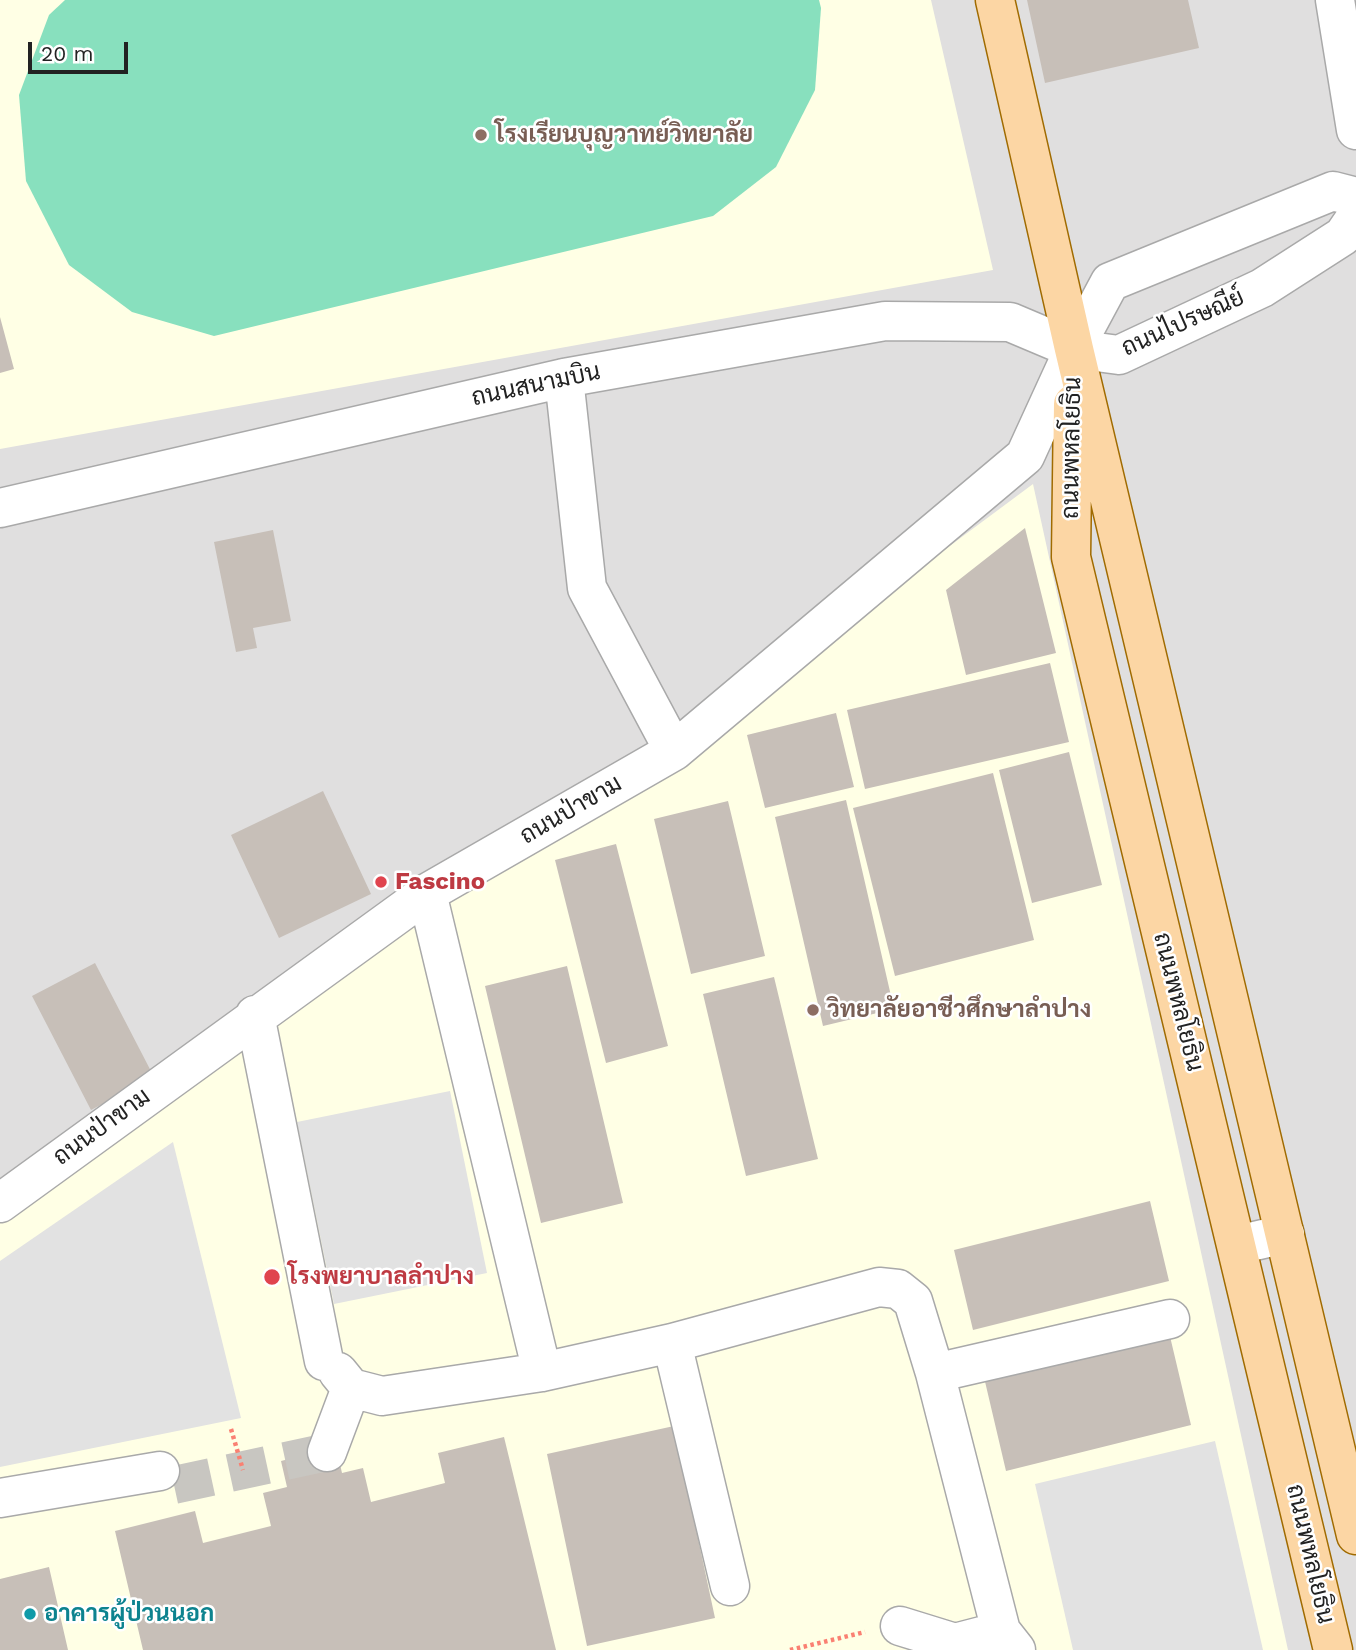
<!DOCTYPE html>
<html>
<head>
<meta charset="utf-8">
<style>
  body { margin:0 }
  #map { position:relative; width:1356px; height:1650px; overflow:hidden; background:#f2efe9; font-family:"Work Sans",sans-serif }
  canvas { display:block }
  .scale { position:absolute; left:28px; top:42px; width:100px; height:32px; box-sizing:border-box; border:4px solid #222; border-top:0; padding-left:9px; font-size:21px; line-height:24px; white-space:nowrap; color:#222; -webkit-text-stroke:5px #fff; paint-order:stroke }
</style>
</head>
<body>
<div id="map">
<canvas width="1356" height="1650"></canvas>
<div class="scale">20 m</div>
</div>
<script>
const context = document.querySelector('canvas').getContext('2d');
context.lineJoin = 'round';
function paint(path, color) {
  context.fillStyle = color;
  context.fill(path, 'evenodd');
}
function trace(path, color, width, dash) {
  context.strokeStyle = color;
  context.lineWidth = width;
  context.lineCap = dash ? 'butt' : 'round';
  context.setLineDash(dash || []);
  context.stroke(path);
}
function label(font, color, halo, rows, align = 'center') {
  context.font = font + ' "Work Sans",Sarabun,sans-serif';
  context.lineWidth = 5;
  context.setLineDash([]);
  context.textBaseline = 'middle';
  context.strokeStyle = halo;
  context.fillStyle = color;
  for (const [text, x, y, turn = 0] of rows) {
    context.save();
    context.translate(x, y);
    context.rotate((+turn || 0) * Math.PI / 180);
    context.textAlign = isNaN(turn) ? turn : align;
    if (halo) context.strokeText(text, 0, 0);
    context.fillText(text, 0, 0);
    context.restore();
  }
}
const residential = new Path2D(`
  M0 0H1356V1650H0Z`);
const education = new Path2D(`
  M0 0H931L993 270 0 449Z
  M1033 484 1288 1650H0V1221L447 881 674 751Z`);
const pitch = new Path2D(`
  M65 0H819L821 8 815 90 776 167 713 216 214 336 132 312 69 265 26 181 19 95 49 15Z`);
const parking = new Path2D(`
  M450 1091 487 1273 334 1304 297 1122Z
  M173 1142 241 1418 0 1467V1261Z
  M1215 1441 1263 1650H1073L1035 1484Z`);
const building = new Path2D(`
  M1027 0H1188L1199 48 1045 83Z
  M0 317 14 369 0 373Z
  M1025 528 1056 653 966 675 946 590Z
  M273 530 291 621 253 628 257 648 236 652 214 542Z
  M1050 663 1069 742 865 789 847 710Z
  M836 713 854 787 765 808 747 735Z
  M1069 752 1102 885 1032 903 999 770Z
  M993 773 1034 940 895 976 853 808Z
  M323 791 371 894 279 938 231 835Z
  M846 800 894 1009 823 1026 775 817Z
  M728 801 765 956 691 974 654 819Z
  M616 844 668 1046 606 1063 555 860Z
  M95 963 154 1077 91 1110 32 996Z
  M567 966 623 1203 541 1223 485 986Z
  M774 977 818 1159 746 1176 703 994Z
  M1150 1201 1169 1281 973 1330 954 1250Z
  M1168 1328 1191 1425 1006 1471 983 1373Z
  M674 1426 715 1618 587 1646 547 1454Z
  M504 1437 556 1650H143L115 1531 195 1511 203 1543 271 1526 263 1493 287 1487 281 1461 336 1447 342 1473 363 1468 371 1502 445 1483 438 1453Z
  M49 1567 68 1650H0V1579Z`);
const minorTunnel = new Path2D(`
  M174 1485 327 1452`);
const path = new Path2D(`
  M231 1429 243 1470
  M790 1650 865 1632`);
const minor = new Path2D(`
  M1335 0 1356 130
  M564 378 587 588 674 751
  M0 508 564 378 885 321 1010 322 1074 349 1119 355 1262 288 1343 236 1356 217
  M427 893 542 1372
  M255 1015 324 1361
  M0 1203 427 893 674 751 1025 456 1074 349 1110 282 1333 191 1356 197
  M1237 1245 1285 1234
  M672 1343 730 1586
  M338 1372 351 1388 382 1396 542 1372 672 1343 879 1287 898 1289 913 1301 935 1373 1001 1631 1016 1650
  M935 1373 1170 1319
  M327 1452 351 1388
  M0 1498 160 1471
  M900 1626 955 1643 1001 1631`);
const major = new Path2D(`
  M995 0 1074 349 1356 1535
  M1073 404 1071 557 1333 1650`);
const markers = [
  [481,135,7,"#8d6e63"],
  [381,882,7,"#e0444e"],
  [813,1010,7,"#8d6e63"],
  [272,1277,9,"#e0444e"],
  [30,1614,7,"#0f9aa8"]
];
const educationNames = [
  ["โรงเรียนบุญวาทย์วิทยาลัย",495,135],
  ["วิทยาลัยอาชีวศึกษาลำปาง",827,1010]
];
const streetNames = [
  ["ถนนไปรษณีย์",1183,323,-24],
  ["ถนนสนามบิน",536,385,-12],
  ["ถนนพหลโยธิน",1072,448,-89],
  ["ถนนป่าขาม",571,810,-30],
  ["ถนนพหลโยธิน",1178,1002,76],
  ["ถนนป่าขาม",102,1127,-36],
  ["ถนนพหลโยธิน",1310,1554,77]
];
const healthNames = [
  ["Fascino",395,882],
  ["โรงพยาบาลลำปาง",288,1277]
];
const cultureNames = [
  ["อาคารผู้ป่วนนอก",44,1614]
];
paint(residential, '#e0dfdf');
paint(education, '#ffffe5');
paint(pitch, '#88e0be');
paint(parking, '#e2e2e2');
paint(building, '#c7bfb8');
trace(minorTunnel, '#c8c6c1', 38, [38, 19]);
trace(minor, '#a9a9a9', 41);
trace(major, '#a06b00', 41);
trace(path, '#fa8072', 4.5, [3.5, 3.5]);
trace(minor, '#fff', 38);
trace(major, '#fcd6a4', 38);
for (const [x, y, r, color] of markers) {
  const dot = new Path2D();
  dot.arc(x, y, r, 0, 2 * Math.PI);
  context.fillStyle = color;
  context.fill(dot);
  trace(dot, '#fff', 2.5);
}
label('bold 24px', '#785e54', '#fff', educationNames, 'left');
label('24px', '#222', '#fff', streetNames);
label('bold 24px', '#be3a42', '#fff', healthNames, 'left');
label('bold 24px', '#0d838f', '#fff', cultureNames, 'left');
</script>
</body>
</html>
